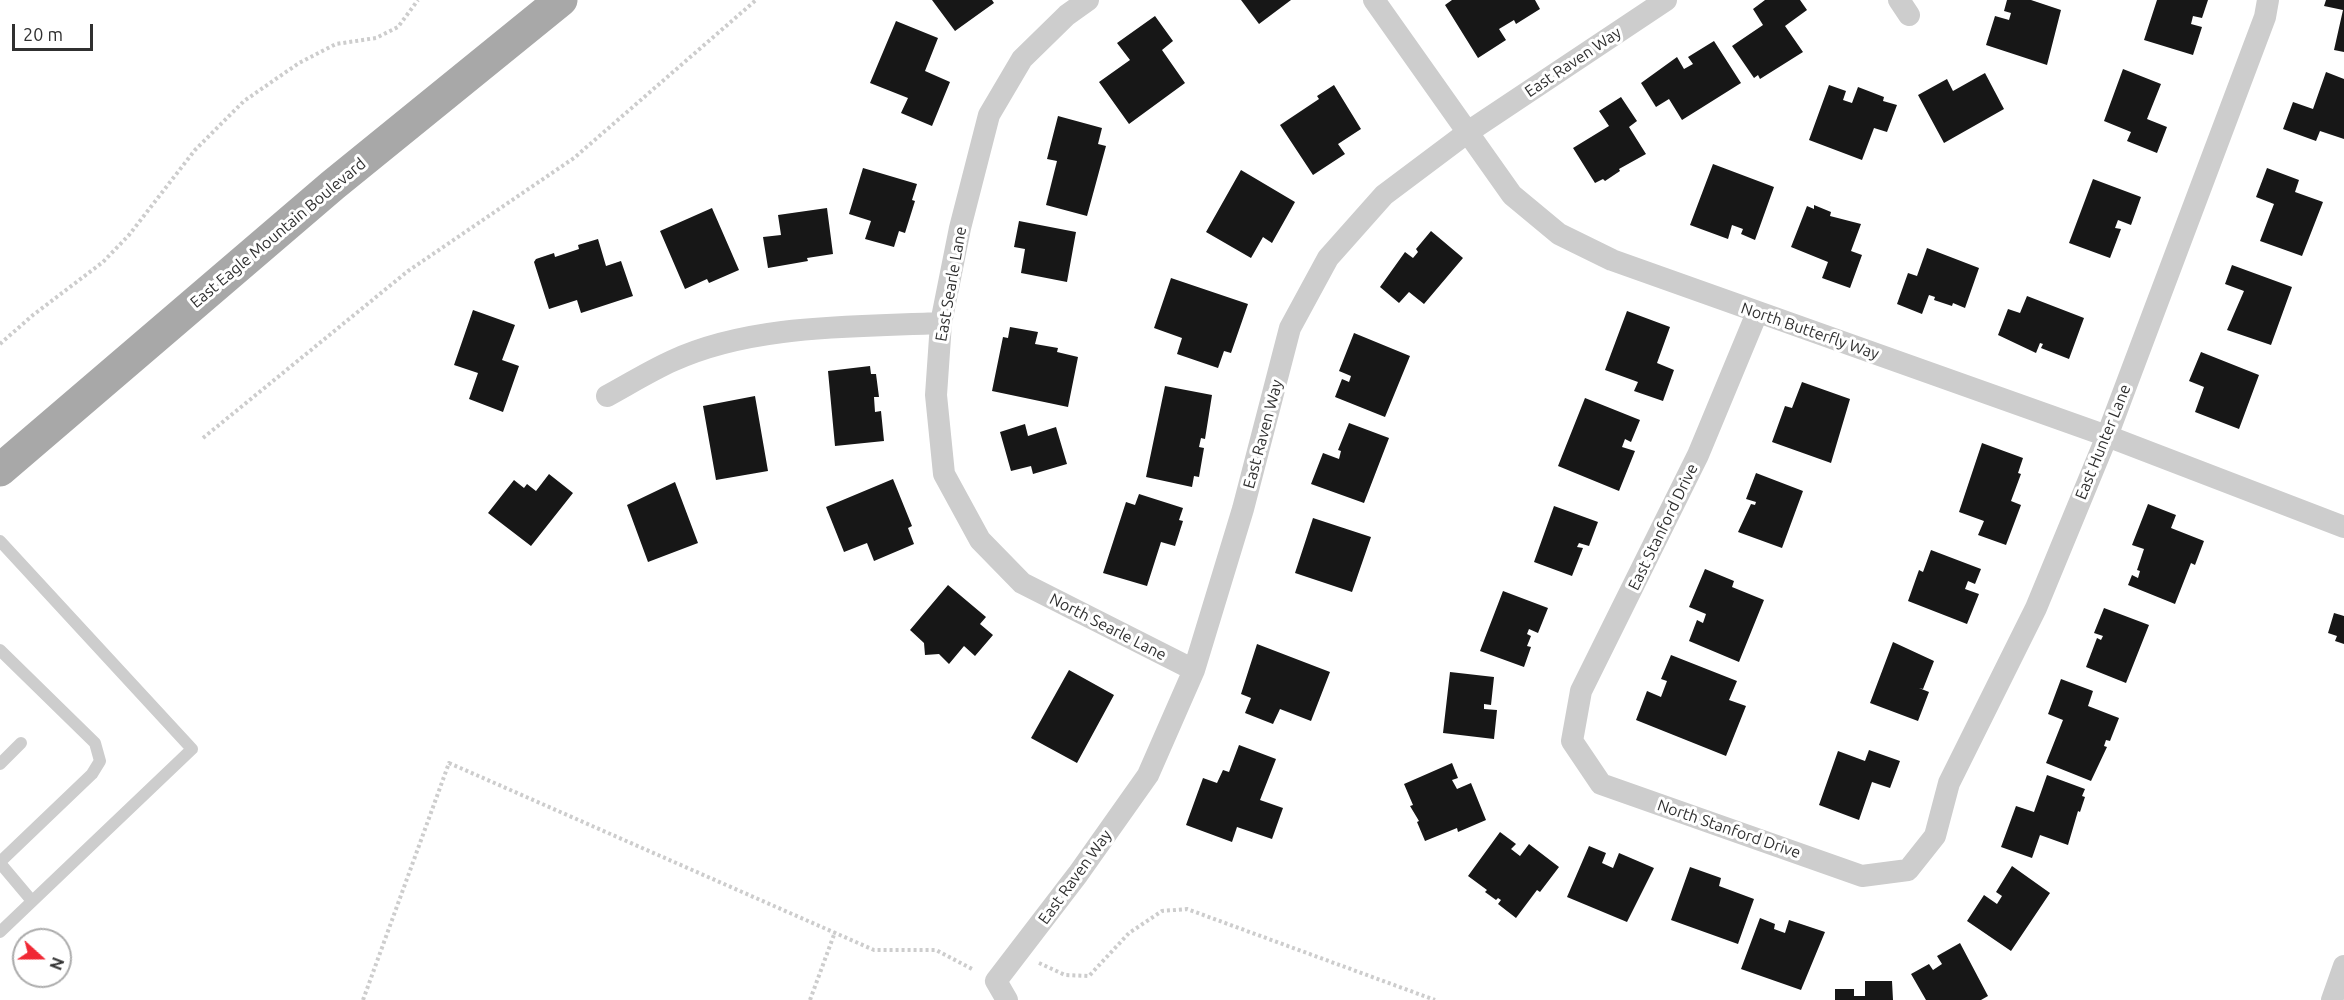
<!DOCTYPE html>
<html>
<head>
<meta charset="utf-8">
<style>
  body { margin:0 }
  #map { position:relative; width:2344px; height:1000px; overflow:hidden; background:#fff; font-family:Ubuntu,sans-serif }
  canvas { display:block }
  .north { position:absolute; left:12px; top:928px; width:60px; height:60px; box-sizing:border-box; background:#fff; border:2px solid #acacac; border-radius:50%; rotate:111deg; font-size:16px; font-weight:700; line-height:24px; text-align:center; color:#303030 }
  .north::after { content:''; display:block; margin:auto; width:21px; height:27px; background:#f02834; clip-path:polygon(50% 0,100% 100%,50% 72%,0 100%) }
  .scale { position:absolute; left:12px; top:24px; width:81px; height:27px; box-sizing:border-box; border:3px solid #303030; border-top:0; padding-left:8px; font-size:18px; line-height:21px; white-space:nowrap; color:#303030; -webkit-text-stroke:4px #fff; paint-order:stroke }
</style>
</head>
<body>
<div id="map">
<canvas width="2344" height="1000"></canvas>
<div class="north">N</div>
<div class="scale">20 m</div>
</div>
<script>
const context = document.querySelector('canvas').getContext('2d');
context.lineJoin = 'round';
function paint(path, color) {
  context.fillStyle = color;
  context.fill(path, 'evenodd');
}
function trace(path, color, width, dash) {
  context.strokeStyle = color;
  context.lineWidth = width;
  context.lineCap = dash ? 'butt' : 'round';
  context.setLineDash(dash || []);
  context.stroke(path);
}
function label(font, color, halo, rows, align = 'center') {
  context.font = font + ' Ubuntu,sans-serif';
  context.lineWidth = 6;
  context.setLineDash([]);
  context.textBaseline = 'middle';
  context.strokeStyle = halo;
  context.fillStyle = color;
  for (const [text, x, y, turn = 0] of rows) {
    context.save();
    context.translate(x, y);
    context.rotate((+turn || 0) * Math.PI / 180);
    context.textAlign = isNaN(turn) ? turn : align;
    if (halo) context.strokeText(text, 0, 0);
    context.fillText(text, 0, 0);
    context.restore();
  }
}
const building = new Path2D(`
  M932 0H992L994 3 955 31Z
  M1241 0H1291L1259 24Z
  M1452 0H1535L1540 9 1516 24 1514 20 1499 29 1506 40 1478 58 1445 5Z
  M1765 0H1800L1807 10 1785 26 1803 52 1760 79 1758 75 1754 78 1732 46 1763 25 1753 9Z
  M2007 0H2031L2061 10 2047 65 1986 45 1995 16 2009 20 2011 13 2004 11Z
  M2157 0H2208L2202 18 2193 16 2191 24 2202 27 2193 55 2144 40Z
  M2326 0H2344V52L2334 50 2343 10 2324 6Z
  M1155 16 1173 41 1162 50 1185 83 1129 124 1099 82 1130 60 1117 43Z
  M896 21 938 38 925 71 950 82 932 126 901 113 908 98 870 83Z
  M1714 41 1741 83 1682 120 1669 99 1656 107 1641 83 1677 57 1684 69 1693 64 1688 57Z
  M2123 69 2161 84 2147 119 2167 127 2157 153 2127 141 2131 132 2104 121Z
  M2326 72 2344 79V139L2320 131 2316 141 2283 129 2293 102 2313 109Z
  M1985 73 2004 109 1944 143 1918 95 1947 79 1953 91Z
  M1334 85 1361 129 1338 144 1345 154 1313 175 1280 125 1319 99 1317 96Z
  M1829 85 1846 91 1843 100 1852 103 1858 87 1884 97 1883 101 1897 105 1887 132 1874 128 1862 160 1809 140Z
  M1621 97 1637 121 1629 127 1646 154 1619 169 1620 171 1605 181 1603 179 1595 183 1573 148 1609 126 1599 111Z
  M1058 116 1102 128 1098 144 1106 146 1087 216 1046 205 1057 161 1047 159Z
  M1713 164 1774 187 1755 240 1741 234 1743 229 1732 225 1728 239 1690 225Z
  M863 168 917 184 912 200 915 201 905 233 899 231 894 247 865 239 871 221 849 214Z
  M2267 168 2299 180 2295 192 2323 202 2302 256 2260 241 2274 204 2256 197Z
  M1241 170 1295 202 1272 243 1263 237 1251 258 1206 232Z
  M2093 179 2141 197 2131 225 2118 220 2115 228 2121 229 2110 258 2069 243Z
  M1814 205 1831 212 1830 216 1861 224 1851 251 1862 255 1850 288 1822 278 1828 262 1791 247 1807 206 1814 209Z
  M712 208 739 270 709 283 707 279 685 289 660 231Z
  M827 208 833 254 807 258 808 261 768 268 763 237 781 235 778 215Z
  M1019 221 1076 232 1067 282 1021 273 1025 249 1014 247Z
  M1431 231 1463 258 1424 304 1409 292 1399 303 1380 287 1405 252 1413 258 1418 252 1416 249Z
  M598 239 606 266 621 261 633 296 581 313 577 300 549 309 534 262 536 259 554 253 555 257 579 249 578 245Z
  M1927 248 1979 268 1965 308 1953 303 1952 306 1934 300 1935 297 1929 295 1922 314 1897 304 1908 273 1917 276Z
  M2232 265 2292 287 2271 345 2227 330 2244 291 2225 284Z
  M1171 278 1248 304 1231 353 1224 351 1218 368 1177 354 1182 338 1154 328Z
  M2027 296 2084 318 2069 359 2041 348 2043 344 2040 343 2036 353 1998 335 2008 309 2020 313Z
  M473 310 515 325 502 360 519 366 503 412 469 399 478 373 454 365Z
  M1627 311 1670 327 1657 363 1674 370 1663 401 1634 391 1638 382 1605 370Z
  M1010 327 1038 332 1035 344 1058 348 1057 352 1078 357 1068 407 992 391 1003 337 1008 338Z
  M1354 333 1410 356 1385 417 1335 397 1342 379 1349 382 1351 376 1339 371Z
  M2201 352 2259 375 2239 429 2195 412 2204 387 2189 381Z
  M870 366 871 374H876L879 397H874L875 412 881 411 884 441 835 446 828 371Z
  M1802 382 1850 399 1831 463 1772 442 1785 406 1792 408Z
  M1165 386 1212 395 1205 439 1201 438 1199 447 1204 448 1199 477 1194 476 1192 487 1146 477Z
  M755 396 768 471 716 480 703 406Z
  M1585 398 1640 420 1631 442 1625 439 1622 447 1635 451 1619 491 1558 466Z
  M1349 423 1389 438 1364 503 1311 484 1323 453 1339 459 1341 451 1338 450Z
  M1025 424 1028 436 1056 427 1067 464 1033 474 1031 466 1011 471 1000 432Z
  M1982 443 2023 458 2018 473 2021 474 2011 501 2021 505 2006 545 1978 535 1984 521 1959 512Z
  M1756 473 1803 491 1782 548 1738 532 1751 504 1755 505 1756 502 1746 499Z
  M549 474 573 493 531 546 488 513 514 480 524 488 527 484 536 491Z
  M893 479 912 526 908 528 914 544 874 561 867 543 844 552 826 507Z
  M675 482 698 543 648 562 627 505Z
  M1139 494 1183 508 1179 520 1183 521 1175 546 1161 542 1147 586 1103 573 1126 502 1135 505Z
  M2148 504 2176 515 2171 528 2204 541 2195 565 2191 563 2175 604 2128 585 2132 575 2138 578 2140 571 2137 570 2144 549 2132 545Z
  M1554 506 1598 522 1589 546 1579 543 1577 547 1583 548 1572 576 1534 562Z
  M1313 518 1371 537 1352 592 1295 573Z
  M1931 550 1981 569 1975 584 1968 581 1965 589 1979 594 1967 624 1908 601 1919 570 1923 572Z
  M1705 569 1734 581 1732 587 1764 600 1739 662 1689 641 1697 620 1703 623 1706 614 1689 607Z
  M948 585 986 617 980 624 993 635 975 656 964 646 949 664 939 654 925 655 924 643 910 630Z
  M1503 591 1548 608 1538 633 1529 629 1527 634 1531 636 1527 646 1531 647 1524 667 1480 651Z
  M2104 608 2149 625 2126 683 2086 667 2097 638 2101 640 2103 636 2094 633Z
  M2334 613 2344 616V644L2335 641 2337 636 2328 633Z
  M1893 642 1934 661 1923 689 1919 688 1929 692 1918 721 1870 703Z
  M1257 644 1330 672 1311 721 1280 709 1273 724 1245 713 1251 698 1241 694Z
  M1671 655 1737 681 1729 700 1746 706 1726 756 1636 720 1647 691 1661 697 1667 681 1661 679Z
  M1069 670 1114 695 1077 763 1031 738Z
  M1450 672 1494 677 1491 705 1484 704V709L1497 710 1494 739 1443 733Z
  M2061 679 2093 691 2088 706 2119 718 2110 741 2106 740 2104 746 2107 747 2091 781 2046 763 2063 720 2048 714Z
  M1239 745 1276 759 1260 800 1283 808 1272 839 1237 827 1232 842 1186 825 1203 778 1217 783 1223 770 1229 772Z
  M1869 750 1900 761 1890 788 1872 782 1859 820 1819 805 1838 751 1865 761Z
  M1452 763 1458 778 1452 780 1457 789 1471 783 1486 820 1458 832 1457 828 1425 841 1417 822 1419 821 1410 806 1413 805 1404 784Z
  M2047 775 2085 789 2082 796 2085 797 2080 812 2078 811 2068 845 2040 835 2032 858 2001 847 2016 806 2034 812Z
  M1500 832 1516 844 1511 849 1520 856 1529 844 1559 867 1540 892 1537 890 1516 918 1498 904 1501 900 1498 898 1496 900 1485 892 1487 890 1468 876Z
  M1589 846 1606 853 1602 863 1613 868 1619 853 1654 868 1627 922 1567 897Z
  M2012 866 2050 893 2011 951 1967 921 1984 895 1997 904 2002 896 1996 892Z
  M1690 867 1721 878 1719 886 1754 899 1738 944 1671 920Z
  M1760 918 1775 924 1774 929 1785 933 1789 920 1825 932 1801 990 1741 969Z
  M1960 943 1988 996 1981 1000H1926L1911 974 1929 964 1933 970 1942 964 1937 956Z
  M1865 981H1892L1893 1000H1835V989H1854V996H1865Z`);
const path = new Path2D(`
  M0 344 33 315 103 262 129 235 195 150 244 101 299 63 336 44 376 38 398 27 418 0
  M203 438 408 271 574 158 756 0
  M1039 963 1065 975 1089 976 1129 933 1162 911 1187 909 1435 1000
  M363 1000 449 763 874 950H936L974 970
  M810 1000 835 932`);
const lane = new Path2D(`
  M0 541 192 749 0 932
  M0 650 95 743 100 761 92 774 0 862
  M0 764 21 743
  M0 863 32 901`);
const street = new Path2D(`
  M1088 0 1067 15 1022 59 989 115 960 228 941 323 936 395 944 474 980 540 1022 583 1194 670
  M1374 0 1512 195 1559 234 1612 260 2107 436 2344 527
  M1899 0 1909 15
  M1757 313 1698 455 1581 691 1572 741 1601 784 1862 876 1908 870 1935 836 1949 783 2036 608 2107 436 2265 17 2268 0
  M607 396C629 384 650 371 672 361 752 324 854 327 941 323
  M1007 1000 996 981 1078 874 1148 775 1194 670 1243 509 1290 328 1328 258 1384 195 1468 132 1666 0
  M2332 1000 2344 966`);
const primary = new Path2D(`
  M0 470 333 185 561 0`);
const streetNames = [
  ["East Raven Way",1573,62,-34],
  ["East Eagle Mountain Boulevard",278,233,-40],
  ["East Searle Lane",951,284,-80],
  ["North Butterfly Way",1810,331,19],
  ["East Raven Way",1263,434,-75],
  ["East Hunter Lane",2103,442,-68],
  ["East Stanford Drive",1663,527,-64],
  ["North Searle Lane",1108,627,27],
  ["North Stanford Drive",1729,829,19],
  ["East Raven Way",1075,877,-54]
];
paint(building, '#171717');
trace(path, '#cdcdcd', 4, [3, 3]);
trace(lane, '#cdcdcd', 12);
trace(street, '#cdcdcd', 22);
trace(primary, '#a8a8a8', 33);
label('16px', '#303030', '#fff', streetNames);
</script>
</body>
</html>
